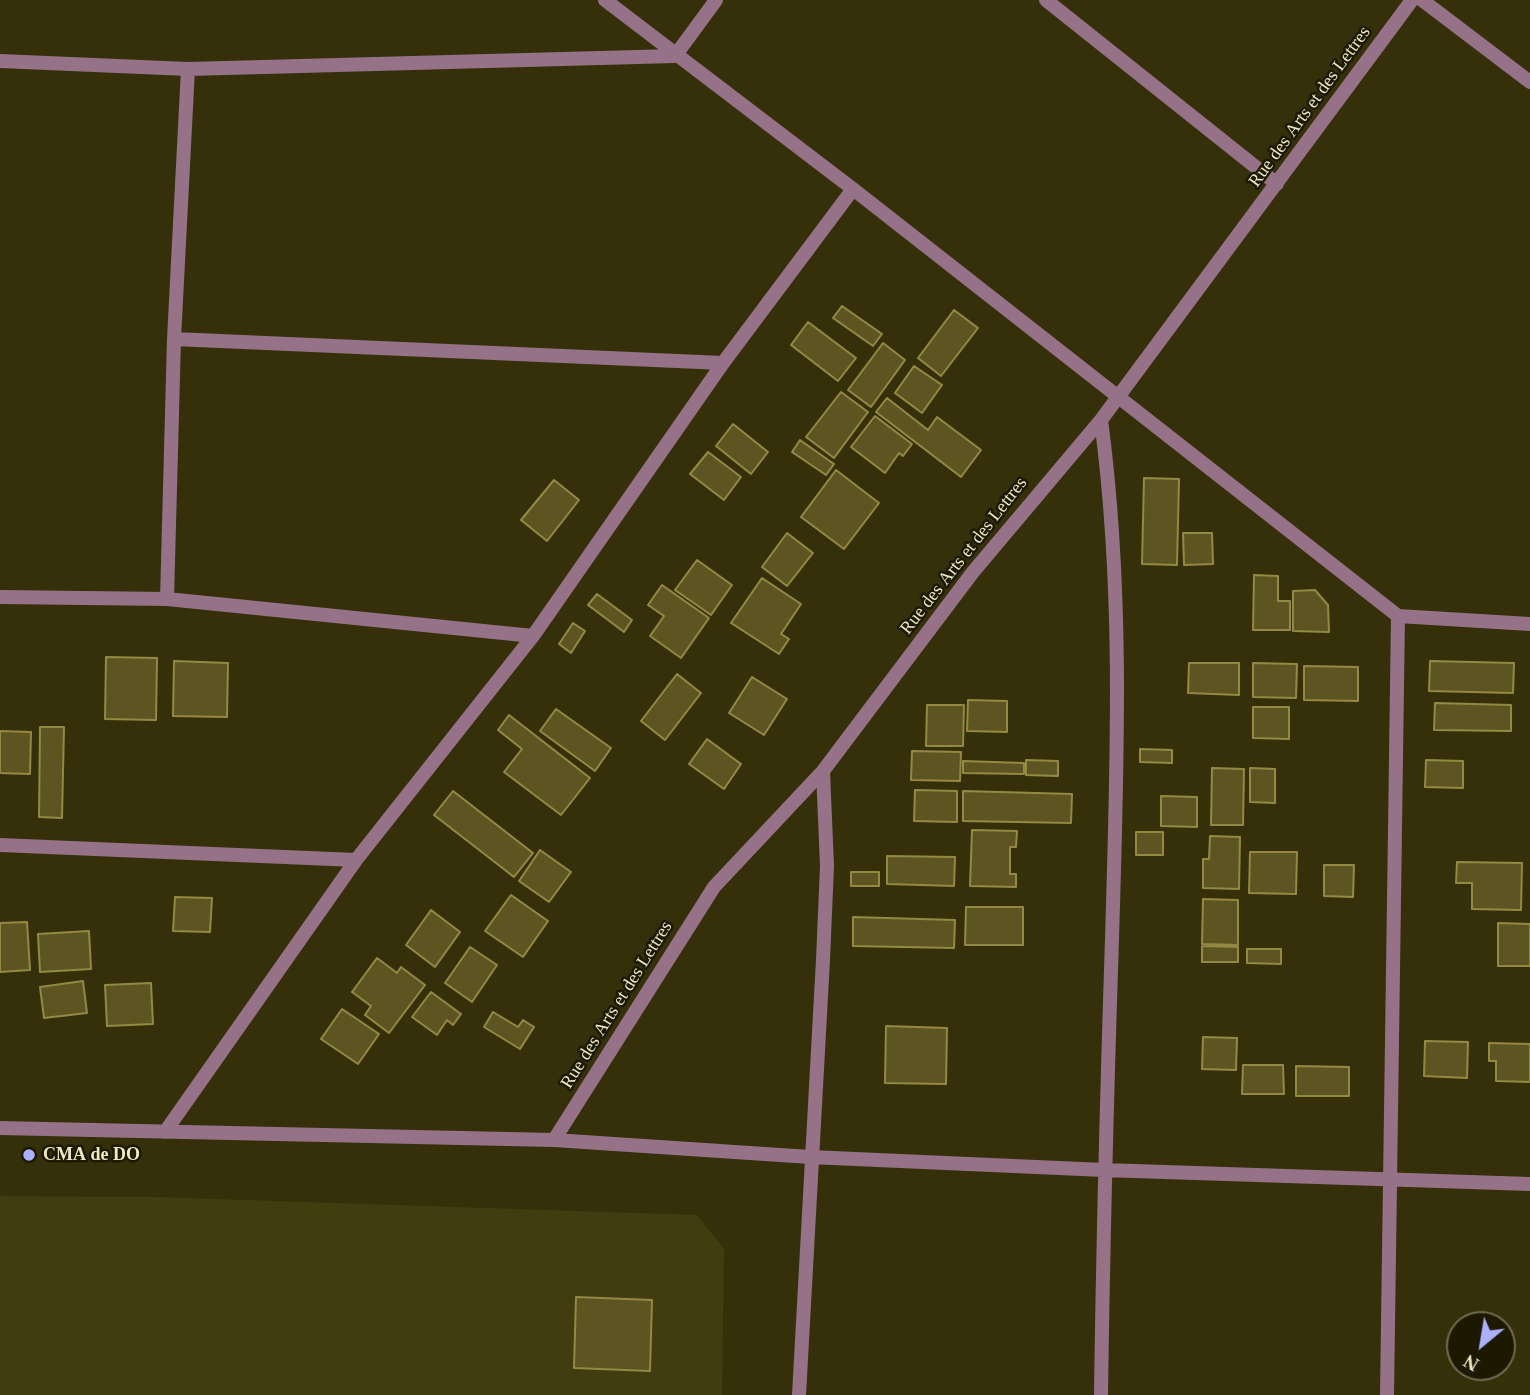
<!DOCTYPE html>
<html>
<head>
<meta charset="utf-8">
<style>
  body { margin:0 }
  #map { position:relative; width:1530px; height:1395px; overflow:hidden; background:#36300a; font-family:"Times New Roman",serif }
  canvas { display:block }
  .north { position:absolute; left:1446px; top:1311px; width:70px; height:70px; box-sizing:border-box; background:#1d1800; border:2px solid #706b4f; border-radius:50%; rotate:210deg; font-size:19px; font-weight:700; line-height:28px; text-align:center; color:#ede8c5 }
  .north::after { content:''; display:block; margin:auto; width:24px; height:32px; background:#aab0fb; clip-path:polygon(50% 0,100% 100%,50% 72%,0 100%) }
</style>
</head>
<body>
<div id="map">
<canvas width="1530" height="1395"></canvas>
<div class="north">N</div>
</div>
<script>
const context = document.querySelector('canvas').getContext('2d');
context.lineJoin = 'round';
function paint(path, color) {
  context.fillStyle = color;
  context.fill(path, 'evenodd');
}
function trace(path, color, width, dash) {
  context.strokeStyle = color;
  context.lineWidth = width;
  context.lineCap = dash ? 'butt' : 'round';
  context.setLineDash(dash || []);
  context.stroke(path);
}
function label(font, color, halo, rows, align = 'center') {
  context.font = font + ' "Times New Roman",serif';
  context.lineWidth = 5;
  context.setLineDash([]);
  context.textBaseline = 'middle';
  context.strokeStyle = halo;
  context.fillStyle = color;
  for (const [text, x, y, turn = 0] of rows) {
    context.save();
    context.translate(x, y);
    context.rotate((+turn || 0) * Math.PI / 180);
    context.textAlign = isNaN(turn) ? turn : align;
    if (halo) context.strokeText(text, 0, 0);
    context.fillText(text, 0, 0);
    context.restore();
  }
}
const built = new Path2D(`
  M0 1196 154 1197 697 1215 724 1249 722 1395H0Z`);
const building = new Path2D(`
  M842 306 882 334 873 346 833 318Z
  M954 310 978 328 941 376 918 358Z
  M808 322 856 358 838 381 791 345Z
  M883 343 905 360 871 407 848 390Z
  M914 366 942 385 922 413 895 393Z
  M841 392 868 412 834 458 806 437Z
  M887 398 928 430 937 417 981 450 961 477 876 412Z
  M875 416 912 444 903 456 899 453 885 473 851 447Z
  M733 424 768 452 751 474 716 446Z
  M800 440 834 464 826 475 792 452Z
  M708 452 741 477 724 500 690 474Z
  M836 470 879 503 844 549 801 517Z
  M1144 478 1179 479 1177 565 1142 564Z
  M554 480 579 500 547 541 521 520Z
  M787 533 813 553 787 586 762 567Z
  M1183 533H1212L1213 564 1184 565Z
  M697 560 732 585 711 615 675 590Z
  M1254 575 1278 576V601H1290V630H1253Z
  M762 578 801 604 781 634 789 639 779 654 731 623Z
  M662 585 709 618 681 658 650 636 664 616 648 605Z
  M1315 590 1328 605 1329 632 1293 631V591Z
  M597 594 632 620 624 632 588 605Z
  M573 623 585 631 571 653 559 644Z
  M106 657 157 658 156 720 105 719Z
  M174 661 228 663 227 717 173 716Z
  M1430 661 1514 663 1513 693 1429 691Z
  M1189 663H1239V695L1188 693Z
  M1253 663 1297 664 1296 698 1253 697Z
  M1304 666 1358 667V701L1304 700Z
  M677 674 701 693 665 740 641 721Z
  M752 677 787 699 764 735 729 713Z
  M968 700 1007 701V732L967 731Z
  M1435 703 1511 705V731L1434 730Z
  M927 705H964L963 746H926Z
  M1253 707H1289V739L1253 738Z
  M556 709 611 748 595 771 540 731Z
  M509 715 590 778 561 815 504 772 522 749 498 730Z
  M40 727H64L62 818 39 817Z
  M0 731 31 732 30 774 0 773Z
  M707 739 741 764 724 789 689 764Z
  M1140 749 1172 750V763L1140 762Z
  M912 751 961 752 960 781 911 780Z
  M1026 760 1058 761V776L1026 775Z
  M1426 760 1463 761V788L1425 787Z
  M963 761 1024 763V774L963 773Z
  M1212 768 1244 769 1243 825H1211Z
  M1250 768 1275 769V803L1250 802Z
  M915 790 957 791V822L914 821Z
  M453 791 533 853 514 877 434 815Z
  M963 791 1072 794 1071 823 963 821Z
  M1161 796 1197 797V827L1161 826Z
  M972 830 1017 831 1016 847H1010V874H1016V887L970 886Z
  M1136 832H1163V855H1136Z
  M1210 836 1240 837 1239 889 1203 888V859H1209Z
  M540 850 571 872 549 902 519 881Z
  M1250 852H1297L1296 894 1249 893Z
  M887 856 955 857 954 886 887 884Z
  M1457 862 1522 863 1521 910 1472 909V883H1456Z
  M1324 865H1354L1353 897 1324 896Z
  M851 872H879V886H851Z
  M511 895 548 921 523 957 485 931Z
  M175 897 212 898 210 932 173 931Z
  M1203 899 1238 900V945L1202 944Z
  M966 907H1023V945H965Z
  M431 910 460 932 435 967 406 945Z
  M853 917 955 920 954 948 853 946Z
  M27 922 30 970 0 972V923Z
  M1498 923 1530 924V966H1498Z
  M89 931 91 969 40 972 38 934Z
  M1202 946 1238 947V962H1202Z
  M470 947 497 965 472 1002 445 983Z
  M1247 949H1281V964L1247 963Z
  M377 958 397 973 401 967 425 985 389 1033 365 1015 371 1006 352 992Z
  M83 981 87 1013 44 1018 40 987Z
  M151 983 153 1024 107 1026 105 985Z
  M431 992 461 1014 453 1025 447 1020 437 1035 412 1017Z
  M342 1009 379 1034 358 1064 321 1039Z
  M493 1012 518 1027 523 1020 534 1027 520 1049 484 1027Z
  M886 1026 947 1028 946 1084 885 1083Z
  M1203 1037 1237 1038 1236 1070 1202 1069Z
  M1425 1041 1468 1042 1467 1078 1424 1076Z
  M1489 1043 1530 1044V1082L1496 1081V1061H1489Z
  M1243 1065H1283L1284 1094H1242Z
  M1296 1066 1349 1067V1096H1296Z
  M576 1297 652 1300 650 1371 574 1368Z`);
const street = new Path2D(`
  M605 0 853 189 1398 616 1530 624
  M1046 0 1277 184
  M1422 0 1530 82
  M0 61 188 69 675 56 716 0
  M174 339 723 363
  M1101 420C1124 593 1117 765 1112 939 1107 1091 1103 1243 1101 1395
  M0 597 167 599 533 636
  M167 599 174 339 188 69
  M0 845 356 860
  M0 1128 554 1140 810 1157 1104 1170 1530 1184
  M165 1132 356 860 533 636 723 363 853 189
  M554 1140 714 887 823 771 973 572 1101 420 1412 0
  M799 1395 823 960 827 866 823 771
  M1387 1395 1398 616`);
const markers = [
  [29,1155,7,"#aab0fb"]
];
const streetNames = [
  ["Rue des Arts et des Lettres",1310,107,-54],
  ["Rue des Arts et des Lettres",964,556,-52],
  ["Rue des Arts et des Lettres",617,1005,-58]
];
const poiNames = [
  ["CMA de DO",43,1155]
];
paint(built, '#423c11');
paint(building, '#5d5521');
trace(building, '#948943', 2);
trace(street, '#957288', 14);
for (const [x, y, r, color] of markers) {
  const dot = new Path2D();
  dot.arc(x, y, r, 0, 2 * Math.PI);
  context.fillStyle = color;
  context.fill(dot);
  trace(dot, '#1d1800', 2.5);
}
label('18px', '#ede8c5', '#1d1800', streetNames);
label('bold 18px', '#ede8c5', '#1d1800', poiNames, 'left');
</script>
</body>
</html>
